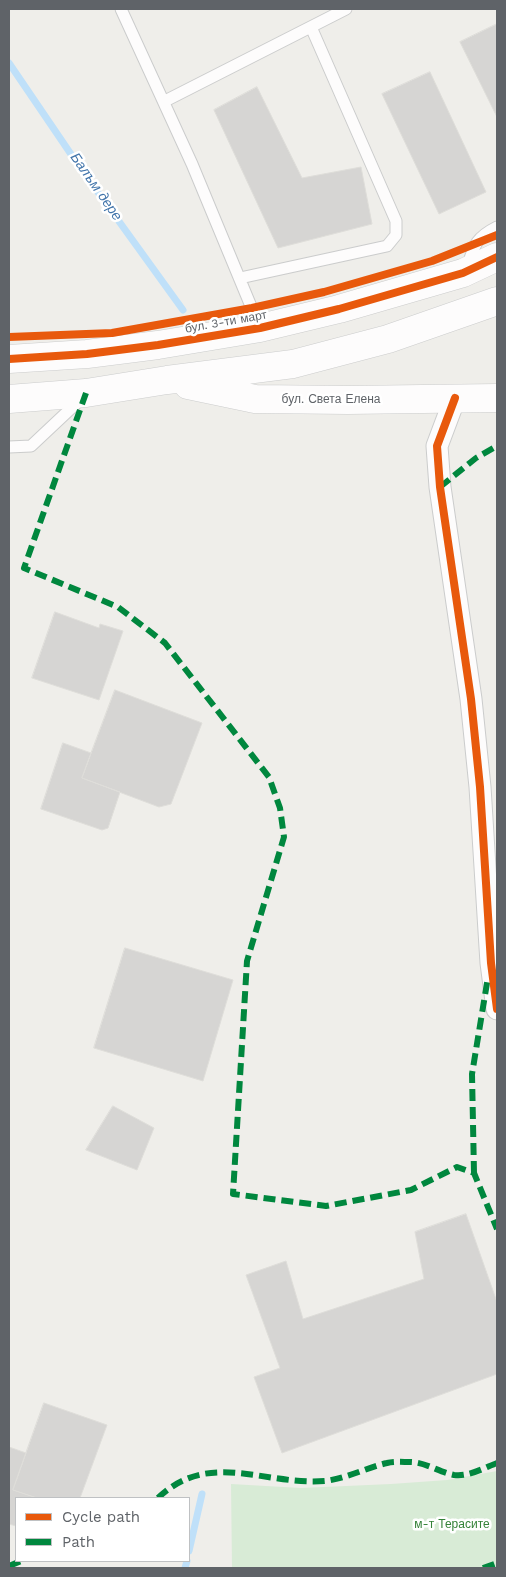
<!DOCTYPE html>
<html>
<head>
<meta charset="utf-8">
<style>
  body { margin:0 }
  #map { position:relative; width:506px; height:1577px; overflow:hidden; background:#efeeea; font-family:"Work Sans",sans-serif }
  canvas { display:block }
  .frame { position:absolute; inset:0; border:10px solid #5f6368; pointer-events:none }
  .legend { position:absolute; left:15px; top:1497px; width:175px; height:65px; box-sizing:border-box; background:#fff; border:1px solid #bfc1c3; margin:0; padding:6px 9px; list-style:none; font-size:15px; color:#5f6368 }
  .legend li { display:flex; align-items:center; gap:10px; height:25px }
  .legend b { width:25px; border:1px solid #bfc1c3 }
</style>
</head>
<body>
<div id="map">
<canvas width="506" height="1577"></canvas>
<div class="frame"></div>
<ul class="legend">
<li><b style="height:6px;background:#e8590c"></b>Cycle path</li>
<li><b style="height:6px;background:#00873e"></b>Path</li>
</ul>
</div>
<script>
const context = document.querySelector('canvas').getContext('2d');
context.lineJoin = 'round';
function paint(path, color) {
  context.fillStyle = color;
  context.fill(path, 'evenodd');
}
function trace(path, color, width, dash) {
  context.strokeStyle = color;
  context.lineWidth = width;
  context.lineCap = dash ? 'butt' : 'round';
  context.setLineDash(dash || []);
  context.stroke(path);
}
function label(font, color, halo, rows, align = 'center') {
  context.font = font + ' "Work Sans",sans-serif';
  context.lineWidth = 5;
  context.setLineDash([]);
  context.textBaseline = 'middle';
  context.strokeStyle = halo;
  context.fillStyle = color;
  for (const [text, x, y, turn = 0] of rows) {
    context.save();
    context.translate(x, y);
    context.rotate((+turn || 0) * Math.PI / 180);
    context.textAlign = isNaN(turn) ? turn : align;
    if (halo) context.strokeText(text, 0, 0);
    context.fillText(text, 0, 0);
    context.restore();
  }
}
const green = new Path2D(`
  M497 1471V1568H232L231 1484 301 1488 391 1484 447 1480Z`);
const stream = new Path2D(`
  M9 63 79 166 183 310
  M189 1551 202 1494
  M185 1568 187 1561`);
const building = new Path2D(`
  M497 24V117L460 42Z
  M430 72 486 192 439 214 382 94Z
  M257 87 302 178 361 167 372 224 278 248 214 110Z
  M55 612 99 628 100 624 123 631 99 700 32 678Z
  M115 690 202 723 171 804 159 807 82 778Z
  M63 743 91 753 82 778 120 792 108 828 102 830 41 809Z
  M125 948 233 980 203 1081 94 1048Z
  M113 1106 154 1128 137 1170 86 1150Z
  M466 1214 497 1302V1374L282 1453 254 1377 280 1368 246 1275 286 1261 303 1319 424 1279 415 1232Z
  M44 1403 107 1425 80 1498H37L13 1490Z
  M9 1447 26 1453 13 1490 37 1498H16V1526L9 1524Z`);
const service = new Path2D(`
  M121 9 192 164 260 328
  M165 101 346 9
  M467 268C474 246 475 238 497 227
  M240 278 387 246 396 235V221L311 27
  M9 447 31 446 81 399`);
const minor = new Path2D(`
  M455 398 437 446 440 487 471 699 480 787 491 963 497 1009`);
const tertiary = new Path2D(`
  M9 359 87 354 158 345 260 328 339 309 463 273 497 257
  M188 385 255 399 348 400 497 398
  M9 399 86 393 167 380 293 364 388 339 497 301`);
const quiet = new Path2D(`
  M86 393 24 568 118 607 165 643 269 777 280 808 284 837 247 961 233 1194 326 1206 411 1190 457 1167 474 1173 497 1229
  M440 487 476 458 497 446
  M474 1173 472 1074 488 977
  M158 1498C209 1449 265 1486 325 1481 347 1478 366 1468 387 1463 394 1461 403 1462 410 1462 425 1462 439 1472 454 1475 468 1477 484 1468 497 1463
  M9 1566 21 1561
  M483 1568 497 1563`);
const cycleway = new Path2D(`
  M9 337 112 333 252 308 324 292 432 261 497 235
  M9 359 87 354 158 345 260 328 339 309 463 273 497 257
  M455 398 437 446 440 487 471 699 480 787 491 963 497 1009`);
const streetNames = [
  ["бул. 3-ти март",226,322,-10],
  ["бул. Света Елена",331,399]
];
const parkNames = [
  ["м-т Терасите",452,1524]
];
const waterNames = [
  ["Балъм дере",96,187,55]
];
paint(green, '#d8ebd6');
trace(stream, '#bfe0f9', 7);
paint(building, '#d6d5d3');
trace(building, '#deddd9', 1);
trace(service, '#cbcccc', 13);
trace(minor, '#cbcccc', 23);
trace(tertiary, '#cbcccc', 29);
trace(service, '#fdfcfc', 11);
trace(minor, '#fdfcfc', 21);
trace(tertiary, '#fdfcfc', 28);
trace(quiet, '#00873e', 6, [12, 6]);
trace(cycleway, '#e8590c', 8);
label('12px', '#5f6368', '#fff', streetNames);
label('12px', '#348238', '#fff', parkNames);
label('italic 14px', '#4174aa', '#fff', waterNames);
</script>
</body>
</html>
